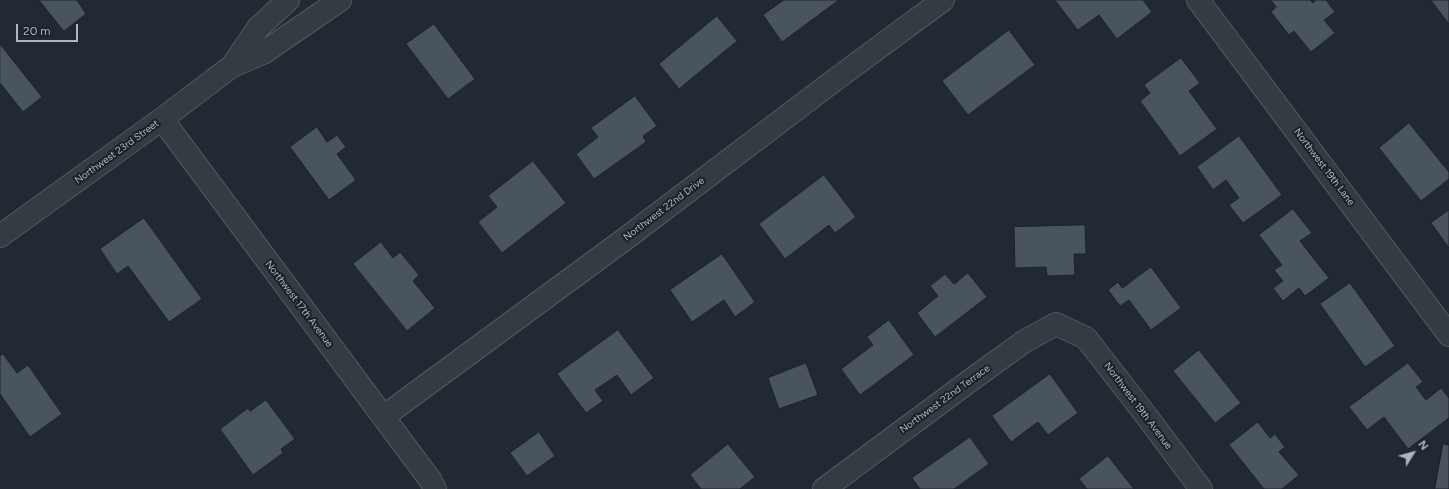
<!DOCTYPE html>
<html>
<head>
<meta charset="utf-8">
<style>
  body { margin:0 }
  #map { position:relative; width:1449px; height:489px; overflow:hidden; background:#212a32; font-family:Figtree,sans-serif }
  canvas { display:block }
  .north { position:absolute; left:1393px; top:433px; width:40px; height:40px; -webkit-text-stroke:3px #1a2128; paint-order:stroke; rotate:53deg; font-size:11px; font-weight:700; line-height:16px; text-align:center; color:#aeb7c0 }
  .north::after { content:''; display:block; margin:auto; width:14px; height:18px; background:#aeb7c0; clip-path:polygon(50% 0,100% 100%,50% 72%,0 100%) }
  .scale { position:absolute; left:16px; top:24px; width:62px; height:18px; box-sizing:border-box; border:2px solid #aeb7c0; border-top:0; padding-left:5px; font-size:12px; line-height:14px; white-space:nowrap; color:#aeb7c0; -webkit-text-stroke:3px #1a2128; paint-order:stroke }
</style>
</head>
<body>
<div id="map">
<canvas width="1449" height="489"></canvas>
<div class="north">N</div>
<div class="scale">20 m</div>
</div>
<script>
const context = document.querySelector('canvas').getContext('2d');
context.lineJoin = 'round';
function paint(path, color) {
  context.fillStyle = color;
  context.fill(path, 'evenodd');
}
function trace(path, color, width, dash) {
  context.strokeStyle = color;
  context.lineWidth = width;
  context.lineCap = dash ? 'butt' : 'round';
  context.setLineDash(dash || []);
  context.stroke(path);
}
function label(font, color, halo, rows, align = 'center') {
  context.font = font + ' Figtree,sans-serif';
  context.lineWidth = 4;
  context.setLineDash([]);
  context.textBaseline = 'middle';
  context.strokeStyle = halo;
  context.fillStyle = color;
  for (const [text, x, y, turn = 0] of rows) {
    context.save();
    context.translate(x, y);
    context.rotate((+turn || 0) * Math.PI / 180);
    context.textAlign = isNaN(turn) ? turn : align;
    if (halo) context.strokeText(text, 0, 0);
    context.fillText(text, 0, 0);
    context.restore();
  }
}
const building = new Path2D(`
  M39 0H77L86 14 64 31Z
  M784 0H839L782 42 763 15Z
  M1055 0H1143L1152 12 1117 39 1099 15 1078 30Z
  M1271 0H1310L1313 3 1316 0H1326L1335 12 1324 20 1335 33 1311 52 1294 31 1289 35 1271 12 1276 7Z
  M1431 0H1449V24Z
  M717 16 737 41 679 89 659 64Z
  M434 24 475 79 448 99 406 44Z
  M1009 30 1035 65 968 115 942 81Z
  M0 44 42 97 23 112 0 83Z
  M1181 58 1200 83 1189 91 1217 129 1180 156 1140 101 1150 93 1144 85Z
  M635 96 657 126 643 136 646 142 594 179 576 154 598 137 591 128Z
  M1409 123 1449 172V179L1421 201 1379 148Z
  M317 127 327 142 337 135 346 147 337 154 356 180 329 200 290 147Z
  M1239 136 1282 195 1243 223 1229 205 1239 198 1226 180 1213 190 1197 167Z
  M533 161 566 203 502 253 478 222 497 207 488 196Z
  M824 175 856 217 835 233 829 225 785 259 759 224Z
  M1293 209 1312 233 1300 241 1329 278 1305 296 1299 288 1283 301 1273 288 1283 281 1274 270 1282 265 1259 235Z
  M1449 210V248L1431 223Z
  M144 218 202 299 169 322 128 266 117 274 100 249Z
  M1085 225 1086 254H1074L1075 275 1047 276 1046 267 1015 268 1014 227Z
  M381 242 393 258 400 252 419 275 413 281 435 308 407 331 353 264Z
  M722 254 755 302 735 317 724 300 692 322 670 290Z
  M1151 267 1181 308 1151 330 1129 300 1120 306 1108 290 1118 282 1122 288Z
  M968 273 987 297 935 337 917 313 938 296 930 286 945 274 954 284Z
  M1350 283 1395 346 1365 367 1320 304Z
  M889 320 914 355 860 395 841 369 873 345 867 337Z
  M618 330 654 378 631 395 617 375 595 390 603 401 586 413 557 374Z
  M1199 350 1241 403 1215 423 1173 371Z
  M3 354 17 373 28 365 62 414 30 437 0 394V356Z
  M806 363 818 395 779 409 768 378Z
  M1408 363 1423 382 1416 387 1426 400 1441 388 1449 398V418L1408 449 1384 417 1367 430 1349 407Z
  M1050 374 1078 413 1048 435 1038 422 1011 442 992 416Z
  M266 400 295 439 281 449 283 453 253 475 220 429 248 408 250 411Z
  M1258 422 1270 438 1275 434 1285 447 1279 452 1299 475 1282 489H1264L1229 445Z
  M539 432 555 456 527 476 510 453Z
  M970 437 989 464 954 489H920L912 478Z
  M728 444 755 477 740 489H701L690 475Z
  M1443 444 1449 445V489H1435Z
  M1108 456 1134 489H1087L1079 479Z`);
const minor = new Path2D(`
  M1198 0 1449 335
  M232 66 258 28 288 0
  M162 119 431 481 435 489
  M0 236 162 119 232 66 263 53 340 0
  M383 417 625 239 836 79 943 0
  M824 489 975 377 1025 341 1056 324 1086 338 1145 414 1201 489`);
const streetNames = [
  ["Northwest 23rd Street",117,152,-36],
  ["Northwest 19th Lane",1324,167,53],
  ["Northwest 22nd Drive",664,209,-37],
  ["Northwest 17th Avenue",299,304,53],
  ["Northwest 22nd Terrace",945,399,-36],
  ["Northwest 19th Avenue",1138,406,53]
];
paint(building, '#4a545e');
trace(building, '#1c232a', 1);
trace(minor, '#525a61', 24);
trace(minor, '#343c43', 22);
label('10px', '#aeb7c0', '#1a2128', streetNames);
</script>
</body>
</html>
